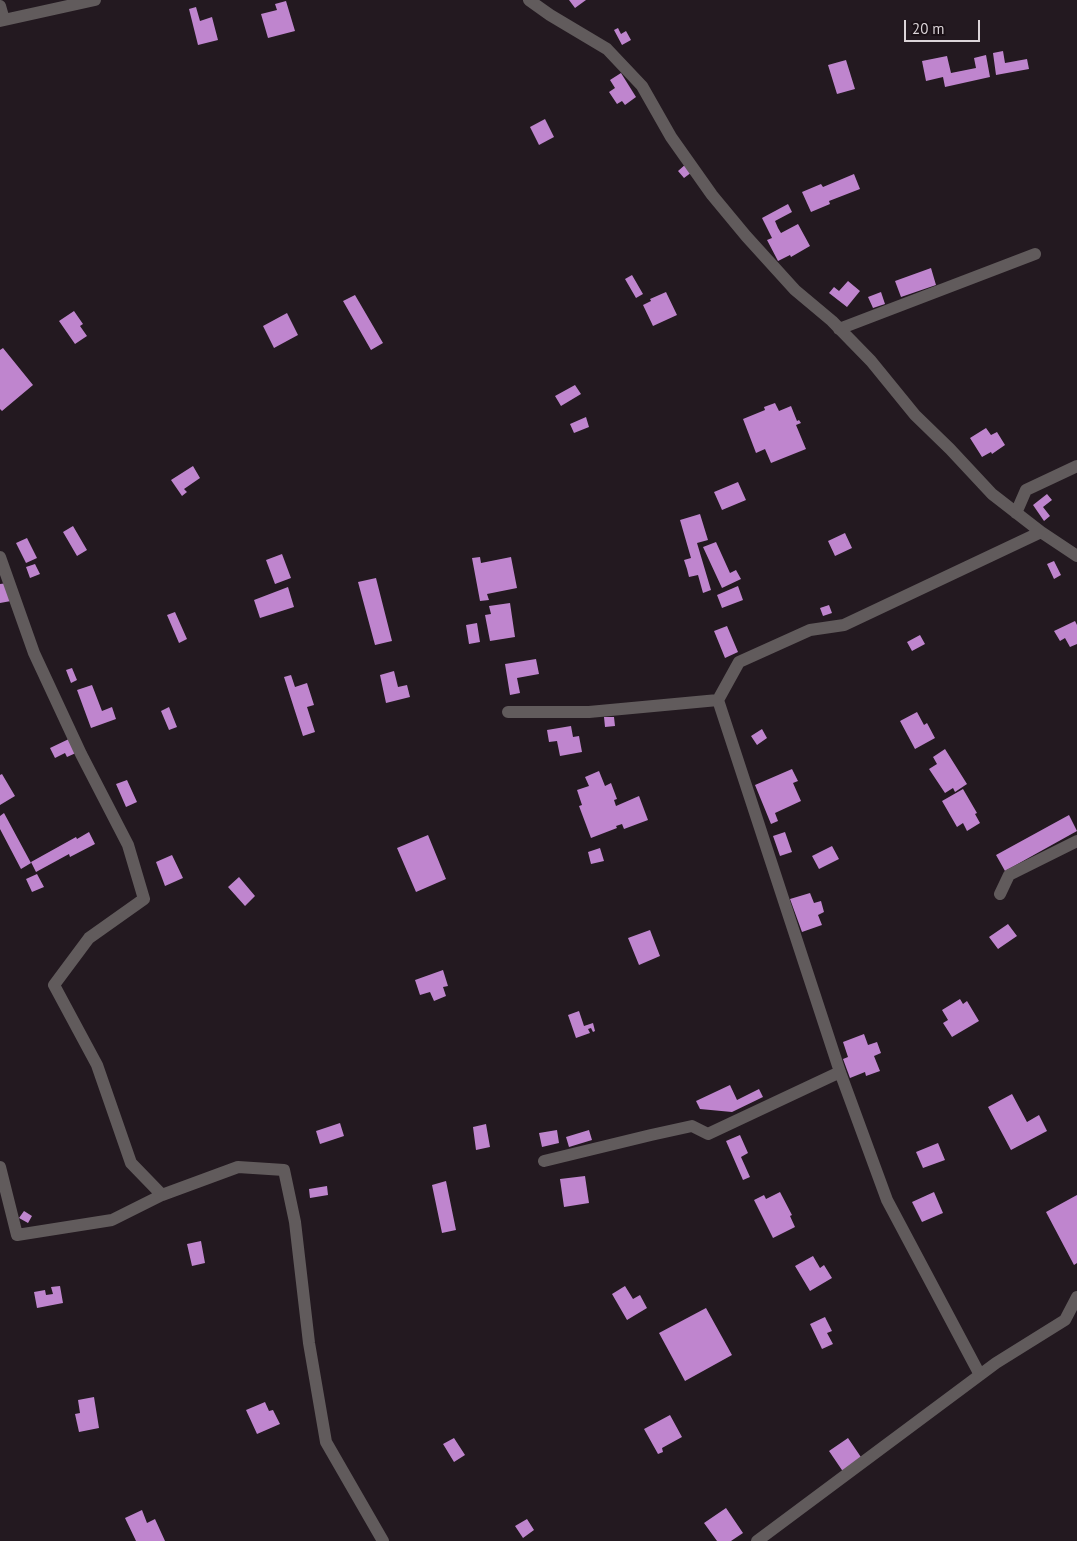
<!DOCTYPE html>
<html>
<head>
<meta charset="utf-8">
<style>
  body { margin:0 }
  #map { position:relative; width:1077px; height:1541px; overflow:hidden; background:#231920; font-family:"PT Sans",sans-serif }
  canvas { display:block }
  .scale { position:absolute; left:904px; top:20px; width:76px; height:22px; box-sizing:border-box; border:2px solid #dbd4d8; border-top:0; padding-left:6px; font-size:15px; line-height:18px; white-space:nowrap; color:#dbd4d8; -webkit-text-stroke:4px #1a1016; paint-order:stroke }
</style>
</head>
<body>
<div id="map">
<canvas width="1077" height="1541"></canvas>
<div class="scale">20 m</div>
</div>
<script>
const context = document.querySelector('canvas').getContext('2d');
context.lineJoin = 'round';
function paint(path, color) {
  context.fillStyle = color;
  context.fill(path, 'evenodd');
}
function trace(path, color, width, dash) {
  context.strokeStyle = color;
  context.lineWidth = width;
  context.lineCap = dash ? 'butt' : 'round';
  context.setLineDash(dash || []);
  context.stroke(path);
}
const building = new Path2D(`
  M569 0H586L575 8Z
  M286 1 295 31 268 38 261 14 277 10 275 4Z
  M196 7 200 21 212 17 218 40 198 45 189 9Z
  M618 28 621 34 626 31 631 40 622 45 614 30Z
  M1003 51 1005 63 1027 59 1029 69 996 75 993 53Z
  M986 55 990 77 945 87 943 77 926 81 922 61 947 56 951 73 976 68 974 58Z
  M846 60 855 89 837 94 828 65Z
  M621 73 636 97 625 105 622 101 617 104 609 92 615 88 610 80Z
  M545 119 554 137 539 145 530 127Z
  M686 164 692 172 684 178 678 171Z
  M854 174 860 189 829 201 830 204 811 212 802 192 821 184 823 187Z
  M788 204 792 212 775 221 778 228 781 233 798 224 810 246 791 257 790 255 778 261 767 240 772 238 762 218Z
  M931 268 936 285 901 297 895 281Z
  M632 275 643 294 636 298 625 279Z
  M848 281 860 291 847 307 829 293 834 287 839 291Z
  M666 292 677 315 653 326 643 305 651 301 650 299Z
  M881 292 885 304 873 308 868 297Z
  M355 295 383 343 371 350 343 301Z
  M74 311 83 324 80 326 87 336 75 344 59 321Z
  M287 313 298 335 274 348 263 326Z
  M3 348 33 385 2 411 0 409V350Z
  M575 385 581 394 561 406 555 396Z
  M775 403 779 411 791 406 797 421 799 420 801 423 796 425 806 449 771 463 765 449 756 453 743 419 765 410 764 407Z
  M586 417 589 427 574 433 570 424Z
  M986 428 991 435 997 432 1005 445 992 454 991 452 982 457 970 438Z
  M193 466 200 478 184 489 187 492 182 496 171 480Z
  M738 482 746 500 722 510 714 492Z
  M1047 494 1052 500 1043 507 1050 516 1044 521 1033 505Z
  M700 514 708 540 697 543 711 590 703 593 698 575 689 577 687 569 684 560 691 558 680 520Z
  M73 526 87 550 77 556 63 532Z
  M845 533 852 548 835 556 828 541Z
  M27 538 37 558 26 563 16 543Z
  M716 542 730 573 736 570 741 579 722 588 703 547Z
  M282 554 291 578 275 584 266 560Z
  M480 557 481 563 511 557 517 588 487 594 489 600 480 601 472 558Z
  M1054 561 1061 575 1054 579 1047 564Z
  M35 564 40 574 30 578 26 567Z
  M376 578 392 641 375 645 358 582Z
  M8 583 11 601 0 603V584Z
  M738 586 743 600 722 608 717 595Z
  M288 587 294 607 260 618 254 600Z
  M510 603 515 637 490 641 485 615 491 614 489 606Z
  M829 605 832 613 823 616 820 608Z
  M175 612 187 639 179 643 167 615Z
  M1075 621 1077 625V644L1070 647 1065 638 1060 641 1054 631Z
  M477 623 480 642 469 644 466 625Z
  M727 626 738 652 725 658 714 631Z
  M920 635 925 644 912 651 907 642Z
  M536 659 539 674 517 678 520 693 510 695 505 664Z
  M72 668 77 680 71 683 66 670Z
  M394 671 398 687 407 685 410 697 386 703 380 675Z
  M291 675 295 687 307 683 314 705 307 707 315 732 303 736 284 677Z
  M92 685 102 711 112 707 116 719 91 728 77 690Z
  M169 707 177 727 169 730 161 711Z
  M917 712 924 725 927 723 935 738 915 749 900 721Z
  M604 717H614L615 726 605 727Z
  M571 726 573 737 579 736 582 752 560 756 557 741 549 742 547 730Z
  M762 729 767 738 757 745 751 736Z
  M71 738 78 752 67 757 65 753 55 758 50 748Z
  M945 749 967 784 955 792 953 788 945 793 929 769 937 764 933 757Z
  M792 769 798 781 793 783 801 801 775 813 778 821 771 824 755 785Z
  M599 771 605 786 611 783 617 799 614 800 616 806 639 796 648 820 624 829 622 824 616 826 617 828 591 838 579 806 582 805 577 790 589 786 585 777Z
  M2 774 15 796 0 805V775Z
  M127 780 137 802 126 807 116 784Z
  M963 789 977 813 975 814 980 823 967 831 963 823 957 827 942 801Z
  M4 813 31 863 21 869 0 829V816Z
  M1069 815 1077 831 1005 871 996 855Z
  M89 832 95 844 70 857 69 854 36 872 31 862 76 837 77 839Z
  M785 832 792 852 780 856 773 836Z
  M428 835 446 879 416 892 397 848Z
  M832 846 839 859 819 869 812 856Z
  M600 848 604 861 591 864 588 852Z
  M172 855 183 878 165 886 156 862Z
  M37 874 44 887 32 892 26 879Z
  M239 877 255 896 245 906 228 887Z
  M810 893 814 903 821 901 824 912 818 915 822 925 802 932 790 899Z
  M1008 924 1017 936 998 949 989 937Z
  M650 930 660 956 639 965 628 938Z
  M443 970 448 986 443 987 446 996 434 1001 430 992 420 995 415 980Z
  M960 999 963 1004 967 1001 979 1021 952 1037 943 1023 948 1020 942 1010Z
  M579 1011 584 1026 593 1023 595 1031 593 1032 591 1028 588 1029 590 1033 576 1038 568 1015Z
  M864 1034 868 1045 877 1042 881 1053 874 1056 880 1071 866 1076 865 1072 850 1078 843 1059 848 1057 843 1042Z
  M730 1085 737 1100 759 1089 763 1097 732 1112 700 1109 696 1101Z
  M1012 1094 1027 1122 1039 1115 1047 1131 1011 1150 988 1107Z
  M340 1123 344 1136 320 1144 316 1131Z
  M486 1124 490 1147 476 1150 473 1127Z
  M557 1130 559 1143 542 1147 539 1133Z
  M589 1130 592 1140 569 1147 566 1137Z
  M740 1135 748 1153 741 1157 750 1177 743 1180 726 1141Z
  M938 1143 945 1160 923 1168 916 1152Z
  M585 1176 589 1203 564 1207 560 1179Z
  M446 1181 456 1230 442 1233 432 1185Z
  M327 1186 328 1195 310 1198 309 1189Z
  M780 1192 792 1215 790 1216 795 1227 773 1238 754 1200 764 1195 766 1199Z
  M934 1192 943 1213 922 1222 912 1202Z
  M1077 1195V1263L1074 1265 1046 1212Z
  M24 1211 32 1216 28 1223 19 1218Z
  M201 1241 205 1263 192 1266 187 1244Z
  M813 1256 820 1268 824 1265 832 1278 810 1291 795 1266Z
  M60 1286 63 1303 37 1308 34 1292 45 1290 46 1295 53 1294 51 1287Z
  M625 1286 633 1299 640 1295 647 1308 627 1320 612 1294Z
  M706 1308 732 1355 685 1381 659 1333Z
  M825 1317 832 1331 827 1333 833 1344 822 1349 810 1324Z
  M94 1397 99 1428 79 1432 75 1414 80 1413 78 1400Z
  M265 1402 269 1411 273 1410 280 1424 257 1434 246 1410Z
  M670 1415 682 1437 662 1448 663 1452 658 1454 644 1429Z
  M454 1438 465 1455 454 1462 443 1444Z
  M848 1438 865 1463 846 1476 829 1451Z
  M726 1508 743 1533 731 1541H717L704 1523Z
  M142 1510 147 1523 155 1519 165 1541H136L125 1518Z
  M527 1519 534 1530 523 1538 515 1526Z`);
const street = new Path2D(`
  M529 0 550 15 607 49 642 86 671 137 712 195 746 236 795 290 832 321 871 361 915 415 950 449 992 494 1041 532 1077 556
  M0 6 4 20
  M0 21 95 0
  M839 329 1035 254
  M1016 513 1026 490 1077 466
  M0 557 34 653 81 754 128 845 144 899 89 938 54 985 97 1065 131 1163 162 1195 238 1167 284 1170 295 1222 309 1343 326 1442 383 1541
  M508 712H589L718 700
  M1000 894 1009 875 1077 841
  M544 1161 651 1135 692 1126 708 1134 840 1072
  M0 1167 17 1235 112 1220 162 1195
  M980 1375 887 1200 840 1072 718 700 739 662 810 630 844 625 1041 532
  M757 1541 996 1363 1065 1320 1077 1297`);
paint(building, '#bf85ce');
trace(street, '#615b5c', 12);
</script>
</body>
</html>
